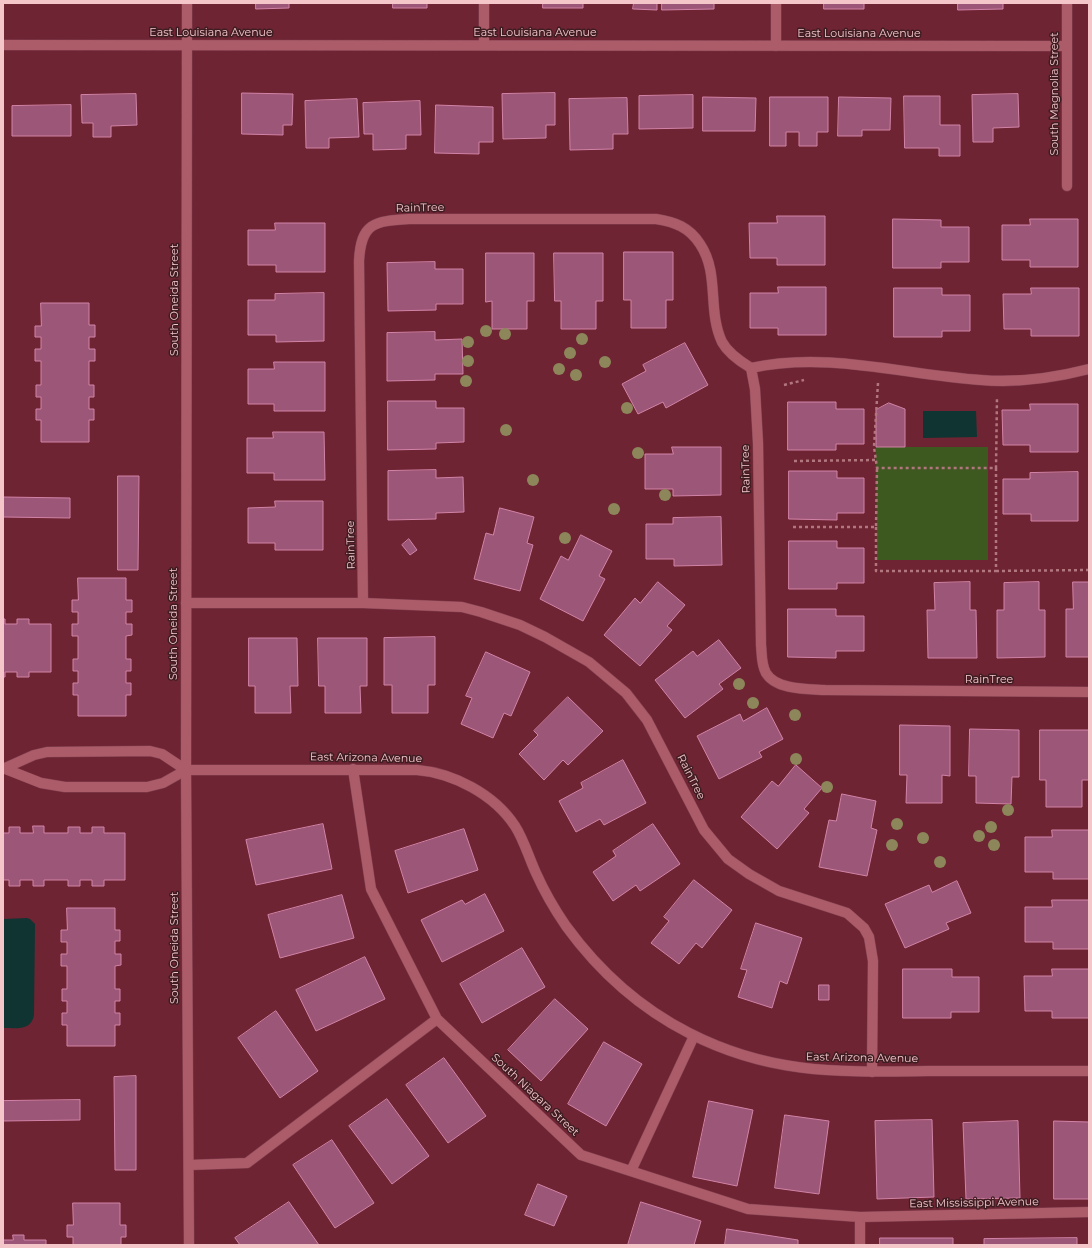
<!DOCTYPE html>
<html>
<head>
<meta charset="utf-8">
<style>
  body { margin:0 }
  #map { position:relative; width:1092px; height:1248px; overflow:hidden; background:#6e2433; font-family:Montserrat,sans-serif }
  canvas { display:block }
  .frame { position:absolute; inset:0; border:4px solid #f4c6ca; pointer-events:none }
</style>
</head>
<body>
<div id="map">
<canvas width="1092" height="1248"></canvas>
<div class="frame"></div>
</div>
<script>
const context = document.querySelector('canvas').getContext('2d');
context.lineJoin = 'round';
function paint(path, color) {
  context.fillStyle = color;
  context.fill(path, 'evenodd');
}
function trace(path, color, width, dash) {
  context.strokeStyle = color;
  context.lineWidth = width;
  context.lineCap = dash ? 'butt' : 'round';
  context.setLineDash(dash || []);
  context.stroke(path);
}
function label(font, color, halo, rows, align = 'center') {
  context.font = font + ' Montserrat,sans-serif';
  context.lineWidth = 3;
  context.setLineDash([]);
  context.textBaseline = 'middle';
  context.strokeStyle = halo;
  context.fillStyle = color;
  for (const [text, x, y, turn = 0] of rows) {
    context.save();
    context.translate(x, y);
    context.rotate((+turn || 0) * Math.PI / 180);
    context.textAlign = isNaN(turn) ? turn : align;
    if (halo) context.strokeText(text, 0, 0);
    context.fillText(text, 0, 0);
    context.restore();
  }
}
const green = new Path2D(`
  M876 447H988V560H877Z`);
const water = new Path2D(`
  M923 411H976L977 437 923 438Z
  M27 918 30 919 35 924 34 1015C31 1031 17 1028 3 1028V919Z`);
const building = new Path2D(`
  M256 3H289V8L256 9Z
  M393 3H427V8H393Z
  M543 3H583V8H543Z
  M634 3H657V10L633 9Z
  M662 3H714V9L662 10Z
  M824 3H864V9H824Z
  M958 3H1003V9L958 10Z
  M242 93 293 94 292 125H283V135L242 134Z
  M555 93V125H546V138L503 139 502 94Z
  M136 94 137 125 111 126V137H93V123H82L81 95Z
  M1018 94 1019 127 993 128V142H973L972 95Z
  M693 95V128L639 129V96Z
  M904 96H940V125H960V156H939V148H905Z
  M703 97 756 98 755 131H703Z
  M770 97H828V132H817V146H799V132H786V146H770Z
  M839 97 891 98 890 130H862V136H838Z
  M627 98 628 134H613V149L570 150 569 99Z
  M357 99 359 137 329 138V148H306L305 101Z
  M420 101 421 135H406V149L373 150V134H364L363 103Z
  M71 105V136H12V106Z
  M436 105 493 107V142H479V154L435 153Z
  M777 216H825V265H777V258H750L749 223H777Z
  M893 219 941 220V227H969V262H941V268H893Z
  M1030 219H1078V267H1030V260H1002V225H1030Z
  M275 223H325V272H276V265H248V230H275Z
  M624 252H673V300H666V328H631V300H624Z
  M486 253H534V301H527V329H492V301L486 302Z
  M554 253H603V301H596V329H561V301H555Z
  M435 262V269H463V304H436V310L388 311 387 263Z
  M778 287H826V335H778V328H750V293H778Z
  M894 288H942V295H970V331H942V337H894Z
  M1031 288H1079V336H1031V329H1004L1003 294H1031Z
  M324 293V341L276 342V335H248V300H275V294Z
  M41 303H89V325H95V337H89V349H95V361H89V385H94V397H89V409H94V420H89V442H41V420H36V409H41V397H36V385H41V361H35V349H41V337H35V326H41Z
  M435 332V340L462 339 463 374H435V380L387 381V333Z
  M685 343 708 385 666 408 663 402 638 414 622 384 646 371 643 365Z
  M274 362H325V411H274V404H248V369H274Z
  M388 401H436V408H464V442L436 443V449L388 450Z
  M788 402H836V409H864V444H836V450H788Z
  M889 403 905 409V447H876V410Z
  M1030 404H1078V452H1030V445H1003L1002 410H1030Z
  M273 432H324L325 480H274V473H247V438H273Z
  M672 447H721V495L673 496V489H645V454H673Z
  M436 470V478L463 477 464 512 436 513V519L388 520V471Z
  M789 471H837V478H864V513H837V520L789 519Z
  M1078 472V521H1031V514H1003V479H1030V473Z
  M118 476H139L138 570H118Z
  M3 497 70 498V518L3 517Z
  M275 501H323V550H275V543H248V508L275 507Z
  M500 508 534 517 527 543 533 545 520 591 474 579 486 533 493 535Z
  M721 517 722 565 674 566V559H646V524H673V518Z
  M581 535 612 551 599 576 605 579 583 621 540 599 561 556 568 560Z
  M409 539 417 550 410 555 402 545Z
  M789 541H837V548H864V583H837V589H789Z
  M78 578H126V600H132V612H126V624H132V635L126 636V659H131V671H126V683H131V695H126V716H78V695H73V683H78V671H73V659H78V636H72V624H78V612H72V600H78Z
  M658 582 685 605 667 626 672 630 640 666 604 635 635 598 640 603Z
  M970 582V610H976L977 658H928L927 610H935L934 583Z
  M1039 582V610H1045V657L997 658V610H1004V583Z
  M1073 582H1089V657H1066V609H1073Z
  M788 609H836V616H864V651H836V658L788 657Z
  M3 619H5V624H17V619H29V624H51V672H29V677H17V672H5V677H3Z
  M435 637V685H428V713H392V685H384V638Z
  M249 638H297L298 686H290L291 713H255V686H249Z
  M318 638H367V686H360L361 713H325V686H319Z
  M719 640 741 668 719 684 723 689 685 718 655 680 693 651 697 656Z
  M486 652 530 672 511 716 504 713 493 738 461 724 472 698 466 696Z
  M568 697 603 731 568 765 563 760 544 780 519 754 538 735 534 731Z
  M767 708 783 739 759 752 762 757 719 779 697 736 740 714 743 721Z
  M900 725 950 726V776L942 775V803H906L907 775H900Z
  M970 729 1019 730V777H1012L1011 804 976 803V776H969Z
  M1040 730H1089V780H1082V807H1046V780H1040Z
  M623 760 646 803 604 825 600 819 576 832 559 801 583 788 581 783Z
  M796 765 822 788 804 809 809 813 777 849 741 817 772 781 778 786Z
  M842 794 876 801 871 828 877 830 867 876 819 867 829 820 836 821Z
  M323 824 332 869 256 885 246 840Z
  M653 824 680 864 640 891 636 885 613 901 593 872 616 856 613 851Z
  M33 826H44V833H68V827H80V833H92V827H104V833H125V880H104V886H92V880H80V886H68V880H44V886H33V880H20V886H9V880H3V833H9V827H20V833H33Z
  M464 829 478 870 408 893 395 851Z
  M1052 830H1089V879H1053V872H1025V837H1052Z
  M694 880 732 910 702 948 696 943 679 964 651 943 669 921 664 917Z
  M957 881 971 913 946 923 949 929 905 948 885 904 929 885 932 892Z
  M485 894 504 931 442 962 421 920 462 900 465 904Z
  M342 895 354 938 280 958 268 915Z
  M1052 900H1089V949H1053V942H1025V907H1052Z
  M67 908H115V930H120V941H115V954H121V965L115 966V989H120V1001H115V1013H120V1025H115V1046H67V1025H62V1013H67V1001H62V989H67V966H61V954H67V942H61V930H67Z
  M756 923 802 938 787 984 780 981 772 1008 738 997 747 970 741 969Z
  M522 948 545 987 482 1023 460 984Z
  M365 957 385 999 316 1031 296 990Z
  M903 969H952V977H979V1012H951V1018H903Z
  M1052 969H1089V1018H1052V1011H1025L1024 976H1052Z
  M819 985H829V1000H819Z
  M555 999 588 1029 541 1081 508 1050Z
  M276 1011 318 1071 280 1098 238 1038Z
  M604 1042 642 1064 606 1126 568 1104Z
  M444 1058 486 1116 448 1143 406 1085Z
  M136 1076V1170H115L114 1077Z
  M387 1099 429 1156 392 1184 349 1126Z
  M80 1100V1120L3 1121V1101Z
  M709 1101 753 1110 737 1186 693 1177Z
  M785 1115 829 1121 819 1194 775 1188Z
  M932 1120 934 1197 877 1199 875 1121Z
  M1018 1121 1020 1198 966 1199 963 1123Z
  M1054 1121 1089 1122V1199H1054Z
  M332 1140 374 1203 335 1228 293 1165Z
  M538 1184 567 1196 554 1226 525 1215Z
  M289 1202 319 1245H240L235 1238Z
  M641 1202 701 1221 694 1245H628Z
  M73 1203H120V1225H126V1237H121V1245H73V1237H67V1225H73Z
  M727 1229 798 1240V1245H725Z
  M13 1235H24V1240H46V1245H3V1240H13Z
  M880 1238H953V1245H880Z
  M1077 1238V1245H984V1239Z`);
const path = new Path2D(`
  M878 383 874 447 877 468H996L997 397
  M784 385 804 380
  M794 461 877 460
  M793 527H876L877 468
  M876 527V571H996V468
  M996 571 1089 570`);
const lane = new Path2D(`
  M751 368C828 351 904 375 981 380 1017 383 1054 378 1089 369
  M186 603H363L462 607 481 612 520 625 545 637 589 662 626 693 647 720 704 830 728 859 749 874 779 891 847 913 864 928 869 937 873 961 872 1072
  M363 603 359 261C361 223 374 221 409 219H656C675 222 689 227 700 244 720 274 707 310 722 342 728 353 741 362 751 368L755 389 758 443 761 645C762 654 761 664 766 673 776 690 807 689 825 690L1089 692
  M3 768 41 783 65 787H147L163 783 186 770 162 754 150 751 47 752 34 755 5 768
  M353 769 371 889 437 1019 581 1155 748 1209 860 1217V1245
  M189 1165 247 1163 437 1019
  M631 1171 694 1036
  M860 1217 1089 1212`);
const street = new Path2D(`
  M776 3V46
  M3 45 1067 46
  M484 45V3
  M1067 186V3
  M186 770H417C453 773 494 794 515 826 524 840 529 858 536 873 544 891 555 910 566 926 598 970 640 1008 689 1033 771 1075 840 1072 928 1071 982 1071 1035 1071 1089 1071`);
const secondary = new Path2D(`
  M187 3 186 770 189 1245`);
const trees = [
  [486,331],
  [505,334],
  [582,339],
  [468,342],
  [570,353],
  [468,361],
  [605,362],
  [559,369],
  [576,375],
  [466,381],
  [627,408],
  [506,430],
  [638,453],
  [533,480],
  [665,495],
  [614,509],
  [565,538],
  [739,684],
  [753,703],
  [795,715],
  [796,759],
  [827,787],
  [1008,810],
  [897,824],
  [991,827],
  [979,836],
  [923,838],
  [892,845],
  [994,845],
  [940,862]
];
const streetNames = [
  ["East Louisiana Avenue",211,33],
  ["East Louisiana Avenue",535,33],
  ["East Louisiana Avenue",859,34],
  ["South Magnolia Street",1055,94,-90],
  ["RainTree",420,208,-1],
  ["South Oneida Street",175,300,-90],
  ["RainTree",746,469,-91],
  ["RainTree",351,545,-91],
  ["South Oneida Street",174,624,-90],
  ["RainTree",989,680],
  ["East Arizona Avenue",366,758,1],
  ["RainTree",691,777,63],
  ["South Oneida Street",175,948,-90],
  ["East Arizona Avenue",862,1058,1],
  ["South Niagara Street",535,1095,43],
  ["East Mississippi Avenue",974,1203,-1]
];
paint(green, '#3d5920');
paint(water, '#103432');
paint(building, '#9c5677');
trace(building, '#d283a7', 1);
trace(lane, '#844253', 11);
trace(street, '#844253', 11);
trace(secondary, '#844253', 11);
trace(path, '#b2767f', 2.5, [3, 3]);
trace(lane, '#ac5c68', 10);
trace(street, '#ac5c68', 10);
trace(secondary, '#ac5c68', 10);
context.fillStyle = '#8d865b';
for (const [x, y] of trees) {
  context.beginPath();
  context.arc(x, y, 6, 0, 2 * Math.PI);
  context.fill();
}
label('11px', '#f4c6ca', '#3e1d22', streetNames);
</script>
</body>
</html>
